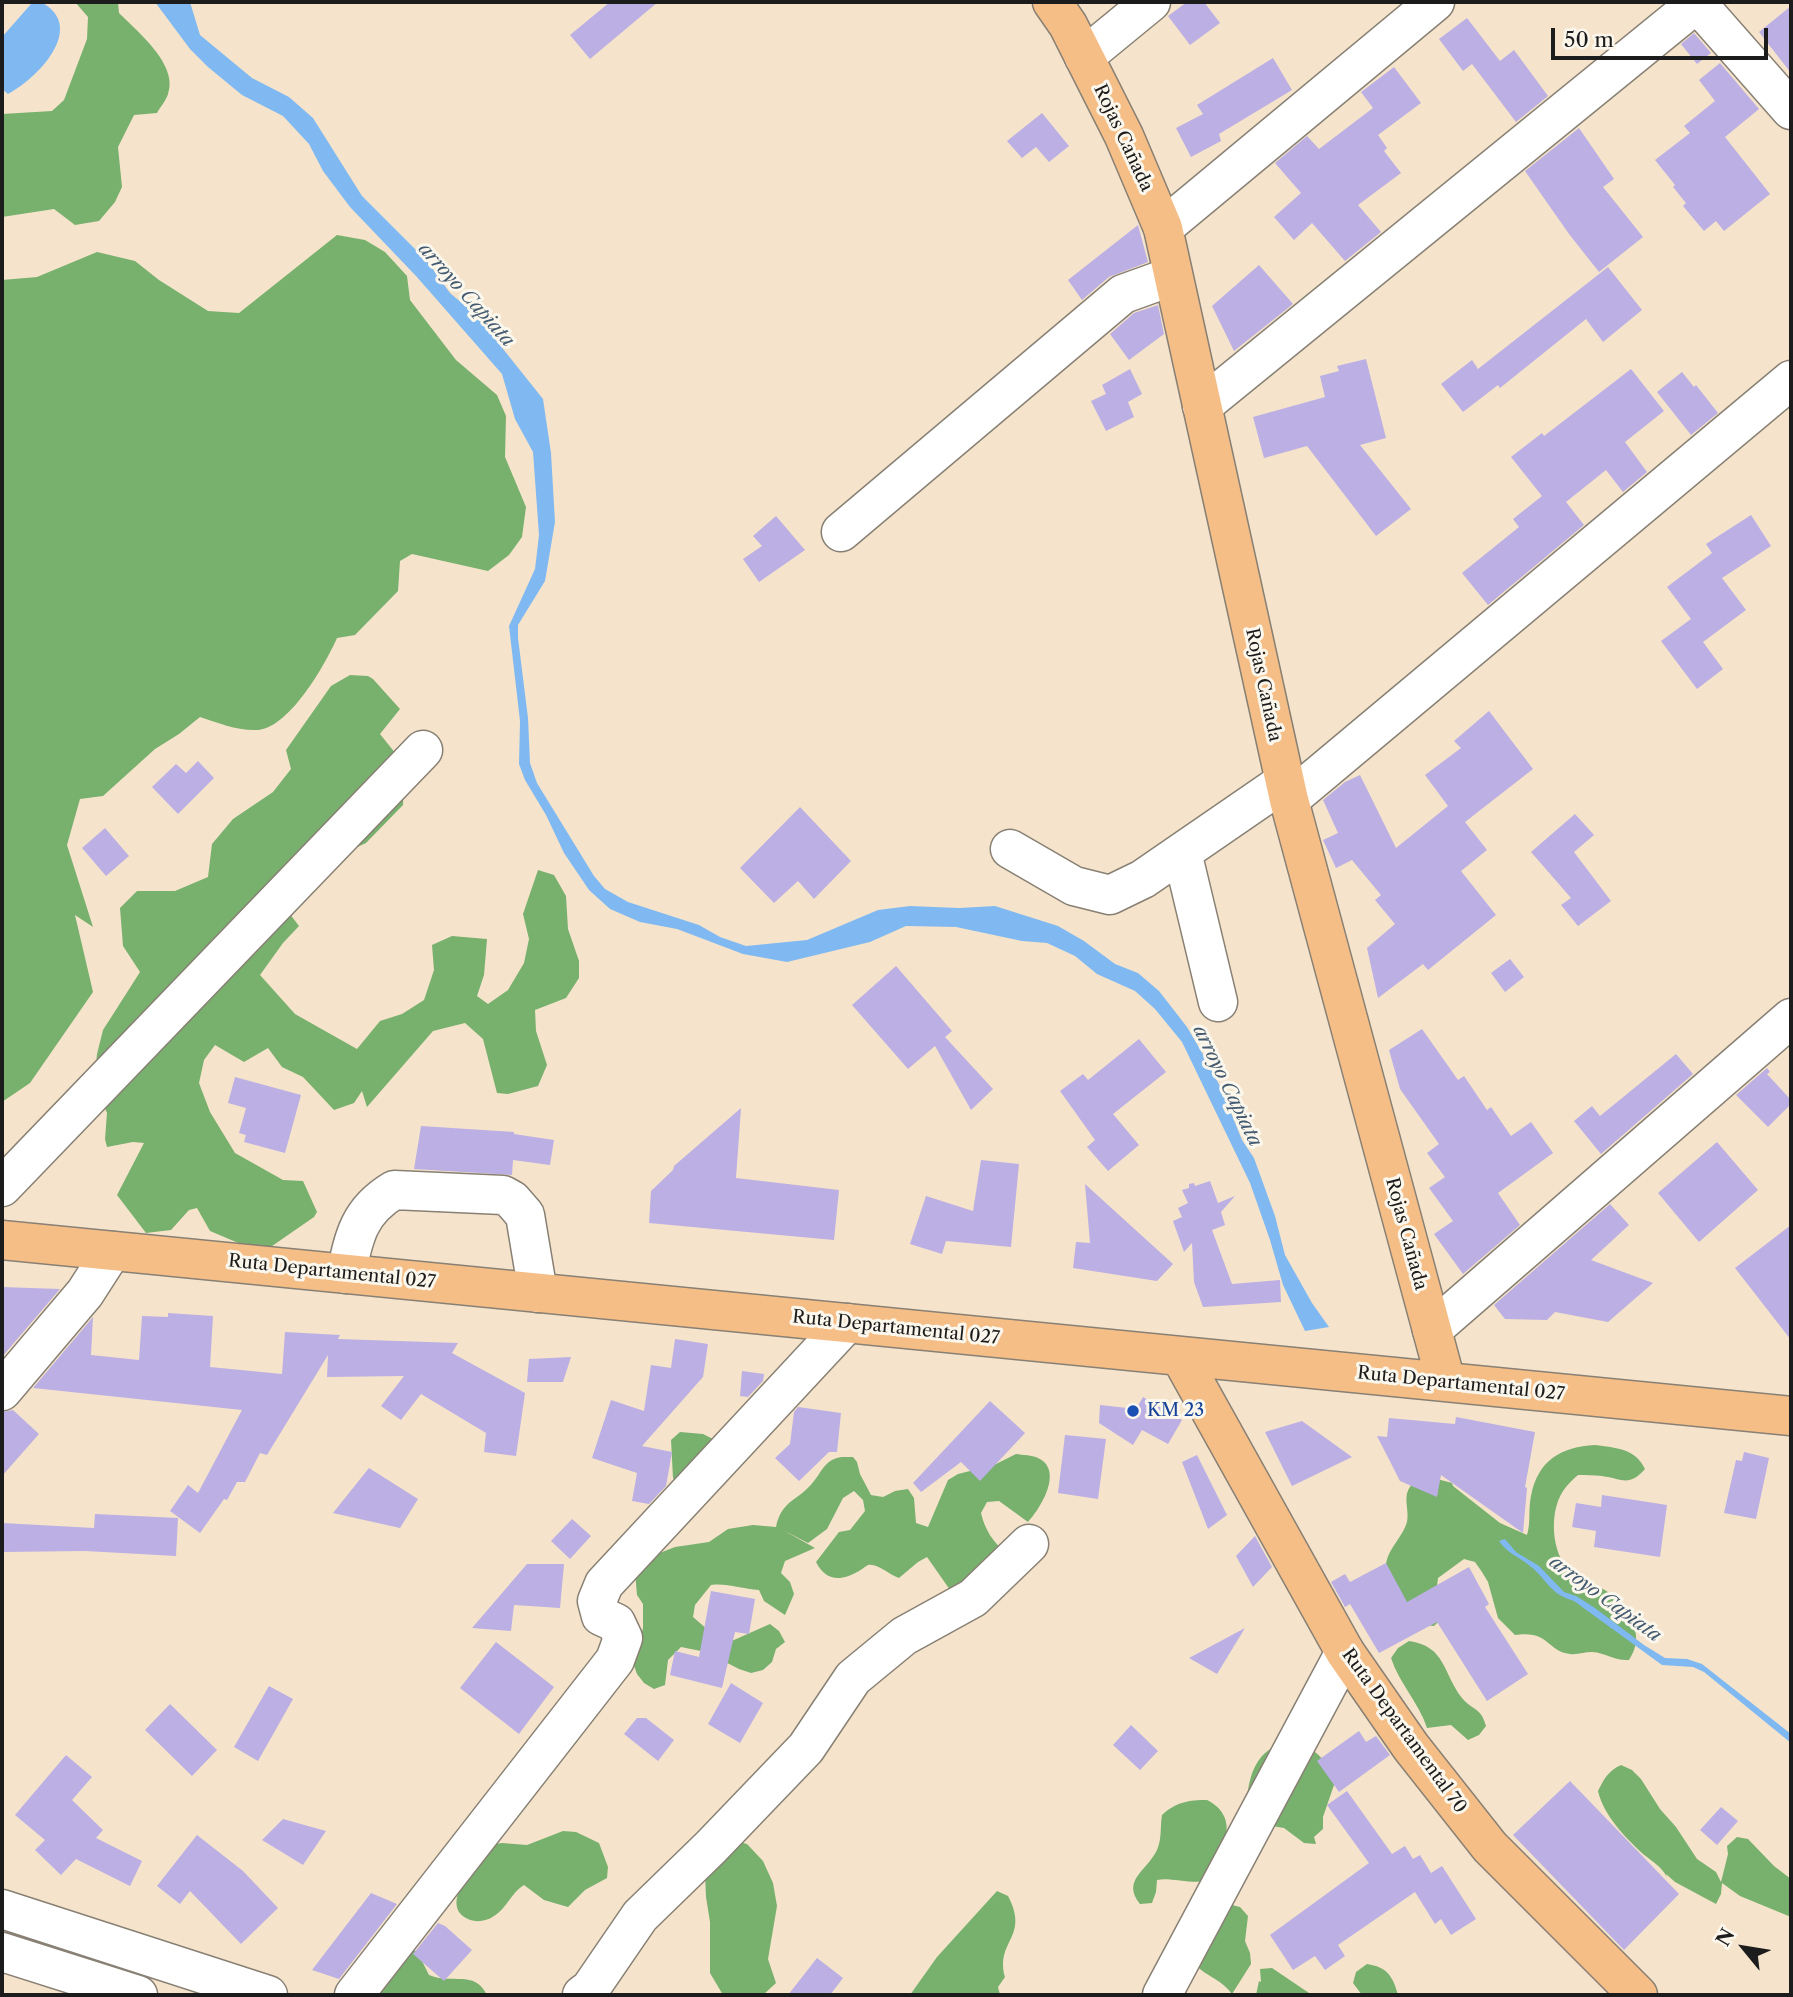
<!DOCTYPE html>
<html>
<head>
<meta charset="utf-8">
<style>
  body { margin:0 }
  #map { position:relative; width:1793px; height:1997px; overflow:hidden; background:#f5e4cb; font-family:"Libre Caslon Text",serif }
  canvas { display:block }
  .frame { position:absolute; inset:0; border:4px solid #1c1c1c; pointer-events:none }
  .north { position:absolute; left:1709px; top:1913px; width:70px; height:70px; -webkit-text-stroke:5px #fbf7ec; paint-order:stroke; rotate:300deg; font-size:19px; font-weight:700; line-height:28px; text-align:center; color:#1c1c1c }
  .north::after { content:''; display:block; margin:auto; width:24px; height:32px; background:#1c1c1c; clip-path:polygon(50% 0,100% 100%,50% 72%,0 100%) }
  .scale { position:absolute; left:1551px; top:28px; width:217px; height:32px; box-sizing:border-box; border:4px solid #1c1c1c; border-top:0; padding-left:9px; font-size:21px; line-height:24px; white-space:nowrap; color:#1c1c1c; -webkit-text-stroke:5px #fbf7ec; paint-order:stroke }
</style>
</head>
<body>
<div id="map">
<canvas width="1793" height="1997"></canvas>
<div class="frame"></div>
<div class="north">N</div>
<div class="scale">50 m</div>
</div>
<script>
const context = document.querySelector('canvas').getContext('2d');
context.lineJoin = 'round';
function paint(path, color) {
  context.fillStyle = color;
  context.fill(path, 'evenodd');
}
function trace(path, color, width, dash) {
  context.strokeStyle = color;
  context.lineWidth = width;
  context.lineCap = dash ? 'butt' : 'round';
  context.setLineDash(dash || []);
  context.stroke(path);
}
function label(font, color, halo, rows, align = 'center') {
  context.font = font + ' "Libre Caslon Text",serif';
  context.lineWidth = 6;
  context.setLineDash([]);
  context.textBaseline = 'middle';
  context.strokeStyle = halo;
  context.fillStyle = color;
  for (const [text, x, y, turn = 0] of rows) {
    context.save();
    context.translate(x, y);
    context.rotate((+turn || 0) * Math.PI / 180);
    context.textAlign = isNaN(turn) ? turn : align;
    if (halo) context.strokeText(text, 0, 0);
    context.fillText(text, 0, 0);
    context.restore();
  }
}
const forest = new Path2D(`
  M75 2H118L119 13C137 31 179 65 168 94 166 101 160 107 157 113L134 115 118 147 122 187 115 202 99 221 75 225 54 209 2 217V114L52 111 64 100 87 39 88 17Z
  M337 235 365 240 385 252 407 276 410 300 456 360 497 395 506 416 505 457 526 507 522 537 509 555 488 571 412 554 400 561 398 591 355 635 337 638C325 665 290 727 258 730 237 731 219 723 200 717L179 734 155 749 103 796 80 799 67 845 93 927 75 915 93 992 30 1083 2 1102V280L37 277 97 252 135 261 159 280 208 311 239 313Z
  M350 675 368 676 373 679 400 709 380 734 404 764 403 805 366 843 338 856 277 897 299 926 283 943 260 975 295 1014 357 1049 380 1021 402 1014 424 1000 434 970 432 945 452 936 487 939 484 975 477 996 488 1004 508 990 524 963 529 939 523 914 538 870 554 875 566 896 568 929 579 961V978L566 998 535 1010 536 1031 547 1065 538 1086 508 1094 497 1093 483 1039 465 1023 433 1031 367 1107 362 1091 354 1103 334 1110 303 1077 282 1067 268 1048 244 1062 215 1045 204 1060 199 1083 210 1112 235 1153 283 1180 303 1181 317 1212 314 1217 262 1253 210 1231 197 1208 189 1210 171 1230 146 1233 117 1195 144 1143 133 1142 107 1147 105 1139 107 1113 94 1084 97 1054 103 1030 140 972 123 946 120 908 137 891H175L208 877 212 844 233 819 273 792 291 769 286 750 331 686Z
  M680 1432 703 1434 713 1439C727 1471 740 1483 700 1499L680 1489 673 1478 671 1440Z
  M1595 1445C1616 1448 1635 1448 1645 1469 1629 1487 1623 1479 1602 1476 1594 1475 1586 1475 1578 1475 1572 1480 1567 1485 1563 1491 1549 1512 1551 1553 1570 1572 1580 1582 1591 1583 1603 1589 1611 1593 1617 1600 1622 1607 1636 1625 1642 1640 1629 1660 1614 1661 1607 1653 1592 1652 1585 1652 1577 1655 1570 1654 1546 1651 1550 1630 1515 1635L1498 1618 1488 1582 1482 1572 1475 1562 1464 1559 1438 1578 1436 1594 1442 1618 1434 1626 1423 1625C1413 1611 1395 1592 1388 1576 1379 1556 1402 1540 1407 1522 1410 1508 1400 1493 1415 1482 1426 1475 1441 1480 1452 1483L1453 1486 1500 1523 1527 1535C1531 1522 1528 1510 1531 1496 1538 1460 1561 1447 1595 1445Z
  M1016 1454C1023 1455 1032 1455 1038 1458 1064 1470 1041 1508 1028 1522L999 1501 987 1502 981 1513C985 1530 993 1542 1007 1554L955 1597 927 1557 918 1562 899 1578C889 1575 878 1563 868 1565 866 1566 861 1570 859 1571 840 1582 826 1581 816 1562L839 1532 850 1530 865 1511 863 1500 854 1491 843 1498 827 1529 808 1543 783 1530 815 1548 785 1561 781 1573 790 1582 794 1594 785 1615 764 1601 759 1590C742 1589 727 1583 711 1585L695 1605 693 1617 722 1642 734 1640 770 1624 779 1631 785 1642 776 1649 772 1662 763 1670 751 1673 739 1669 706 1652 681 1647 668 1660 665 1685 654 1689 644 1683 637 1674 633 1663 643 1628V1604L637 1595 635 1572 652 1556 675 1547 709 1542 728 1529 753 1525 776 1527C782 1499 799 1501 814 1481 820 1474 823 1465 832 1460 839 1456 845 1457 853 1457L857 1462 860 1474 871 1495 883 1497 895 1491 908 1489 914 1498 916 1523 928 1527 948 1480 958 1474 994 1465Z
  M1409 1641C1446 1646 1443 1674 1462 1698 1473 1711 1481 1707 1486 1726L1479 1735 1468 1740 1451 1725 1427 1728C1419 1703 1399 1683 1391 1658L1398 1648Z
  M1282 1743C1316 1747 1321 1752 1335 1782L1323 1817V1829L1314 1837 1316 1844 1304 1843 1284 1828 1260 1824 1246 1806C1249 1778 1253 1754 1282 1743Z
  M1621 1765 1632 1770 1641 1779 1660 1809 1676 1827 1697 1859 1716 1872 1721 1882 1728 1854 1727 1846 1737 1837 1748 1839 1774 1866 1791 1879V1917L1740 1896 1722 1883 1721 1894 1716 1904 1675 1882 1666 1874 1667 1877C1661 1866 1653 1862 1643 1854 1625 1837 1604 1816 1598 1791 1604 1779 1608 1771 1621 1765Z
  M1207 1800C1244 1819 1220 1855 1207 1881 1189 1884 1169 1877 1157 1880L1156 1892 1152 1903 1140 1904C1121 1880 1147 1871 1157 1850 1162 1839 1160 1827 1162 1815 1176 1802 1189 1800 1207 1800Z
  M563 1831 576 1832 599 1843 608 1867 607 1878 585 1890 568 1907 544 1900 524 1885C511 1893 507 1908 494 1916 487 1921 476 1923 468 1919 437 1905 478 1861 489 1845L502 1843 527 1845Z
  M724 1838 747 1844 763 1861 773 1883 777 1906 768 1959 776 1983 763 1995H723L710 1973V1922L706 1897 705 1873Z
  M997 1891 1008 1896C1030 1938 995 1940 1005 1977L998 1987 1000 1995H910L937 1957Z
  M1228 1904 1240 1907 1248 1916 1245 1941 1250 1953 1251 1964 1232 1994C1222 1980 1208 1977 1195 1965Z
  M409 1946 418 1953 429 1975C452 1985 474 1969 487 1995H375Z
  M1367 1964C1387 1967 1393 1976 1398 1995H1362L1353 1983 1356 1972Z
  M1272 1968 1312 1995H1256L1259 1981 1261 1982 1260 1969Z`);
const water = new Path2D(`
  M41 2C88 27 37 79 8 94L2 89V37L31 4Z
  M155 2H190L200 35 252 78 289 97 313 118 362 196 427 261 450 293 476 315 543 399 551 453 555 522 545 581 518 625V638L528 718 530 763 537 783 594 876 605 889 628 902 699 925 720 937 746 946 807 940 878 910 910 906 959 908 995 906 1058 926 1084 941 1115 964 1138 973 1159 991 1187 1027 1204 1056 1221 1088 1242 1140 1254 1158 1275 1216 1285 1255 1312 1303 1329 1327 1305 1331 1283 1285 1270 1240 1250 1183 1182 1042 1155 1009 1135 991 1097 974 1075 956 1047 943 1022 941 956 927 906 926 870 942 787 962 743 954 677 929 640 922 610 909 589 890 564 853 546 815 525 780 519 764 520 721 509 626 535 569 539 535 533 452 515 419 502 374 416 276 350 207 323 171 309 144 283 116 242 95 208 67 190 49Z
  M1505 1539 1516 1552 1539 1566 1564 1592 1576 1596 1595 1608 1644 1645 1665 1658 1687 1659 1702 1664 1791 1734V1743L1704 1672 1693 1667 1662 1665 1574 1601C1548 1593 1548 1580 1530 1566 1518 1556 1508 1554 1499 1541Z`);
const building = new Path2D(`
  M610 2H658L590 59 570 35Z
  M1187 2H1204L1220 23 1190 45 1168 16Z
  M1791 6V73L1759 32Z
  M1467 18 1500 61 1514 50 1548 96 1516 122 1472 64 1463 71 1439 39Z
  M1694 33 1711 53 1697 64 1681 44Z
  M1273 58 1292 90 1219 134 1221 141 1191 157 1176 128 1203 114 1197 105Z
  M1720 63 1759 109 1725 137 1770 194 1724 231 1716 221 1704 231 1683 206 1686 203 1673 187 1675 185 1655 160 1690 133 1684 126 1715 101 1699 80Z
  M1394 67 1421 103 1378 135 1387 148 1384 151 1401 173 1358 205 1381 232 1345 261 1312 223 1294 240 1274 217 1301 193 1275 163 1307 136 1319 149 1373 108 1361 92Z
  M1042 113 1069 146 1049 162 1036 147 1022 158 1007 141Z
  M1579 128 1614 179 1603 187 1643 237 1599 272 1569 234 1525 171Z
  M1138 225 1148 262 1109 277 1082 300 1068 280Z
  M1259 265 1293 304 1234 351 1212 306Z
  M1608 267 1642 310 1603 342 1586 319 1500 388 1498 385 1463 412 1441 384 1472 360 1478 369Z
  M1158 305 1164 334 1129 360 1110 334 1134 313Z
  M1366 359 1386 438 1360 445 1411 509 1376 536 1307 446 1264 458 1253 417 1325 397 1320 376 1339 371 1337 366Z
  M1130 369 1142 394 1128 402 1134 417 1106 431 1091 401 1106 394 1102 385Z
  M1631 369 1664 411 1625 442 1647 472 1623 492 1606 470 1566 502 1584 525 1488 605 1462 573 1519 527 1513 519 1542 496 1511 457 1542 433 1544 436Z
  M1682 372 1694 387 1696 385 1718 413 1691 435 1657 392Z
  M1751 515 1771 546 1722 578 1746 610 1703 642 1723 669 1697 689 1661 641 1691 619 1667 587 1712 553 1706 544Z
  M776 516 805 550 759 582 743 559 762 546 753 536Z
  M1489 711 1533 769 1465 822 1487 850 1461 871 1496 915 1428 970 1423 964 1378 998 1367 948 1395 924 1375 900 1381 895 1352 860 1336 868 1323 840 1338 833 1323 800 1345 782 1360 775 1396 848 1448 806 1425 775 1461 748 1454 741Z
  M198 761 214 778 178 814 152 787 176 764 186 773Z
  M800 807 851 861 814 899 798 881 774 903 740 868Z
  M1575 814 1594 835 1574 852 1611 901 1578 926 1561 905 1571 898 1531 852Z
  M105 828 129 856 106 876 82 848Z
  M1510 959 1524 977 1505 992 1491 973Z
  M896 966 952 1031 945 1037 993 1089 971 1110 935 1046 908 1069 852 1005Z
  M1422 1029 1458 1080 1464 1076 1487 1110 1491 1107 1511 1136 1531 1122 1553 1153 1498 1193 1520 1225 1463 1274 1434 1234 1453 1221 1429 1188 1445 1177 1427 1153 1439 1144 1400 1089 1389 1050Z
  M1139 1039 1166 1072 1113 1114 1139 1145 1108 1171 1087 1147 1095 1140 1060 1091 1083 1074 1088 1080Z
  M1676 1054 1693 1074 1601 1154 1574 1121 1592 1106 1600 1116Z
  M1767 1068 1770 1072 1767 1074 1791 1100V1104L1768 1127 1736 1095Z
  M235 1077 301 1095 285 1153 244 1142 246 1135 239 1133 246 1108 228 1103Z
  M741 1108 736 1178 839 1190 834 1240 649 1223 651 1191 673 1170 674 1166Z
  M421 1126 514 1132V1134L554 1140 550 1165 513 1160 512 1175 414 1169Z
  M1717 1142 1758 1190 1699 1242 1658 1193Z
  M981 1160 1019 1164 1011 1247 946 1241 942 1254 910 1244 926 1196 973 1211Z
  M1210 1181 1218 1203 1235 1196 1221 1212 1225 1225 1212 1230 1232 1284 1280 1280 1281 1302 1203 1307 1194 1282 1192 1243 1184 1252 1173 1221 1182 1217 1178 1208 1188 1203 1182 1190 1189 1188V1184L1194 1183 1195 1186Z
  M1085 1184 1173 1264 1157 1281 1073 1268 1076 1242 1090 1243Z
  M1610 1204 1629 1225 1591 1260 1653 1283 1608 1322 1555 1312 1547 1320 1505 1319 1494 1305Z
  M1791 1225V1340L1735 1268Z
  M2 1287 60 1289 2 1357Z
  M168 1313 213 1316 210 1367 282 1374 285 1332 340 1335 338 1339 458 1343 452 1353 525 1393 516 1456 484 1452 486 1433 421 1394 401 1420 381 1406 404 1376 327 1377 328 1355 267 1455 260 1453 245 1482H237L227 1500 224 1499 200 1533 170 1511 188 1485 198 1493 242 1410 33 1388 93 1317 91 1355 139 1360 142 1316 168 1317Z
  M675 1339 708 1344 703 1377 642 1446 672 1452 666 1486 649 1504 632 1501 637 1473 592 1458 611 1400 644 1411 651 1365 671 1368Z
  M571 1357 563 1382H527L529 1359Z
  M742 1371 764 1374 763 1381 748 1397 740 1396Z
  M1143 1397 1182 1420 1168 1444 1142 1430 1133 1445 1099 1423 1100 1405 1136 1409Z
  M990 1401 1025 1433 980 1481 961 1462 921 1492 913 1483Z
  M798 1407 841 1413 837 1452H829L799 1481 775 1458 790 1444 794 1412Z
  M13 1410 39 1434 2 1476V1412Z
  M1456 1417 1535 1432 1525 1487 1527 1488 1523 1533 1441 1475 1437 1497 1400 1481 1377 1436 1387 1437 1389 1418 1455 1424Z
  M1302 1421 1352 1457 1292 1486 1265 1432Z
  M1065 1435 1106 1439 1098 1499 1058 1493Z
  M1744 1452 1769 1458 1756 1519 1724 1513 1736 1460 1742 1461Z
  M1197 1455 1227 1515 1208 1529 1182 1462Z
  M369 1468 418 1499 400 1528 333 1513Z
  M1602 1495 1667 1505 1660 1557 1594 1547 1596 1531 1572 1527 1576 1503 1601 1507Z
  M95 1514 178 1518 176 1556 85 1551 2 1552V1523L94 1528Z
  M572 1519 591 1536 570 1559 551 1541Z
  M1255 1536 1272 1567 1253 1587 1236 1556Z
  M1386 1563 1407 1602 1469 1567 1489 1604 1485 1607 1528 1674 1487 1701 1437 1622 1379 1653 1350 1604 1345 1607 1331 1582 1345 1574 1350 1582Z
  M527 1564H564L560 1608 514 1605 511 1631 472 1628Z
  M711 1591 755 1599 749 1634 735 1632 722 1688 670 1675 675 1651 699 1657Z
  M1245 1628 1217 1674 1189 1658Z
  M496 1642 554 1687 519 1734 460 1688Z
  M731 1683 763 1703 740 1743 708 1724Z
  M269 1686 293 1699 258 1761 234 1747Z
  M170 1704 217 1750 192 1776 145 1730Z
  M637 1718H646L674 1740 658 1761 624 1734Z
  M1131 1725 1158 1751 1140 1770 1113 1745Z
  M1359 1731 1366 1742 1376 1736 1390 1755 1339 1792 1317 1761Z
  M66 1755 92 1777 72 1800 103 1830 96 1838 142 1861 130 1886 76 1859 61 1875 35 1850 45 1840 15 1815Z
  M1570 1781 1679 1894 1624 1950 1513 1835Z
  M1347 1791 1392 1854 1405 1846 1413 1859 1420 1855 1431 1873 1442 1866 1476 1919 1451 1935 1441 1919 1435 1924 1415 1892 1338 1945 1345 1956 1325 1970 1315 1956 1293 1970 1270 1935 1369 1863 1327 1805Z
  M1721 1807 1738 1821 1717 1845 1700 1830Z
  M283 1819 326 1831 303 1865 262 1840Z
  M197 1835 243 1871 278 1908 241 1944 190 1891 180 1904 157 1886Z
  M371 1893 397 1904 339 1979 312 1970Z
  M438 1923 445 1926 472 1950 444 1981 413 1954Z
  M817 1958 843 1978 830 1995H788Z`);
const minor = new Path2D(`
  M1696 2 1791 110
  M1084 57 1151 2
  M1163 228 1435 2
  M1202 406 1697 3
  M841 532 1123 294 1173 276
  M1289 800 1791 380
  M1010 849 1074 886 1110 895 1143 879 1284 782
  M1182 852 1218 1002
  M2 1187 423 750
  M346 1274C354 1236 359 1211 394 1190L503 1195 512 1200 525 1215 538 1293
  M1432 1330 1791 1018
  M2 1391 85 1293 112 1251
  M2 1909 268 1995
  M2 1952 138 1995
  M354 1995 615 1660 623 1638 616 1623 601 1616 597 1601 604 1584 847 1323
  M582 1995 590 1989 640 1916 711 1847 806 1748 853 1678 904 1636 973 1598 1029 1544
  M1162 1995 1345 1652`);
const major = new Path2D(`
  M1052 2 1068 25 1124 136 1163 228 1289 800 1446 1382
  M2 1240 1791 1416
  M1180 1356 1345 1652 1411 1747 1490 1847 1638 1995`);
const markers = [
  [1133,1411,7,"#1a4fb4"]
];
const streetNames = [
  ["Rojas Cañada",1123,138,65],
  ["Rojas Cañada",1263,685,78],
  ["Rojas Cañada",1406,1234,75],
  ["Ruta Departamental 027",332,1272,6],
  ["Ruta Departamental 027",896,1328,6],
  ["Ruta Departamental 027",1461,1384,6],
  ["Ruta Departamental 70",1404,1731,54]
];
const transitNames = [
  ["KM 23",1147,1411]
];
const waterNames = [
  ["arroyo Capiata",466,295,48],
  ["arroyo Capiata",1227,1086,64],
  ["arroyo Capiata",1605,1599,36]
];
paint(forest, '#78b06e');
paint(water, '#80b9f1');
paint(building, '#bbafe4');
trace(minor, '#888074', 41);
trace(major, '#888074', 41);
trace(minor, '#fff', 38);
trace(major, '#f6be87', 38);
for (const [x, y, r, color] of markers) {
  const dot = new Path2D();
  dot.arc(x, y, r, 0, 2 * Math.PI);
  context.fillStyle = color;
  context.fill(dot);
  trace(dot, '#fbf7ec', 2.5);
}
label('18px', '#1c1c1c', '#fbf7ec', streetNames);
label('18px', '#164399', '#fbf7ec', transitNames, 'left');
label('italic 19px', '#445b71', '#fbf7ec', waterNames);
</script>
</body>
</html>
